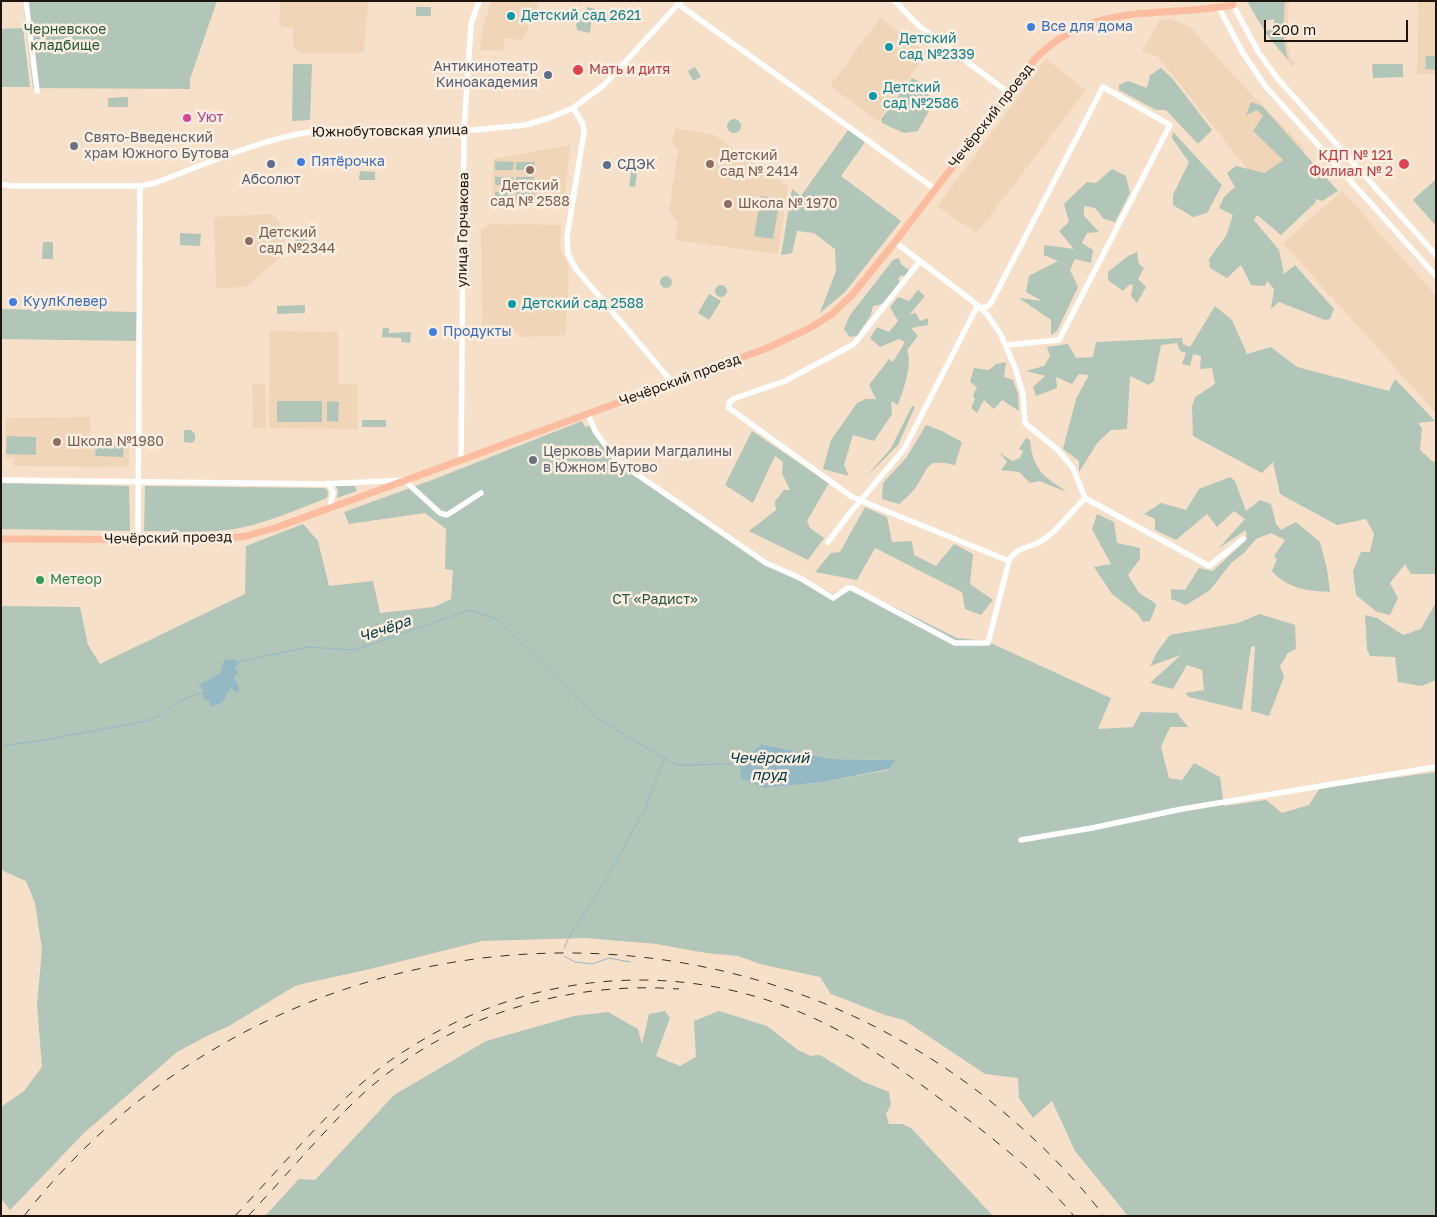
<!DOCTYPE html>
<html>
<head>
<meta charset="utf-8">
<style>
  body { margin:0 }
  #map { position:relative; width:1437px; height:1217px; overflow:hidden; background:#f6e0c9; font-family:"Golos Text",sans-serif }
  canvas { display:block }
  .frame { position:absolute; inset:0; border:2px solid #1d150d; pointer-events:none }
  .scale { position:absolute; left:1264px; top:20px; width:144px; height:22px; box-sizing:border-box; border:2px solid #1d150d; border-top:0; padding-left:6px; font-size:15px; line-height:18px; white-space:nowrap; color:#1d150d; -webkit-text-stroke:4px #fdefe1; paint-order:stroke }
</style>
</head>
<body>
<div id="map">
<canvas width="1437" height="1217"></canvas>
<div class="frame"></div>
<div class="scale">200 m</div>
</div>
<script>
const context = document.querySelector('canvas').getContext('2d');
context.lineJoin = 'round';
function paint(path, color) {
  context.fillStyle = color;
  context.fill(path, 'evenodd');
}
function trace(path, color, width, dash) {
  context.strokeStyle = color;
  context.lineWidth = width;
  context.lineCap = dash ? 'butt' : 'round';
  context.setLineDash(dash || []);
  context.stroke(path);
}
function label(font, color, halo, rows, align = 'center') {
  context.font = font + ' "Golos Text",sans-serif';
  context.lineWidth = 5;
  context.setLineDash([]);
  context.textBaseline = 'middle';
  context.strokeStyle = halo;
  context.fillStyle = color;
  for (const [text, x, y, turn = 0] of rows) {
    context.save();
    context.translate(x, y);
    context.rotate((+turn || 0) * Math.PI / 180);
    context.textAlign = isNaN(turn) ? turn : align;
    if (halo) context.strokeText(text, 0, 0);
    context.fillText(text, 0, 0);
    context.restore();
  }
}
const built = new Path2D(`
  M280 1H368L364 50 361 53H299L293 46V27H282L279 23Z
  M492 1H537L539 6 522 41 505 38 503 51 480 50 483 25Z
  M1285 1H1289L1287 40 1290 57 1296 64 1292 67 1288 60 1283 37Z
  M1418 1H1436V74H1417Z
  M880 18 927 53 878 121 830 86Z
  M1170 19 1191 27 1240 83 1305 149 1260 185 1158 57 1141 51 1152 35 1159 20Z
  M1046 59 1086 90 977 233 937 207Z
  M676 128 714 135 788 186 778 254 675 240 678 223 669 211 678 150 672 143Z
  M570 145 564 207 492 204 493 159Z
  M1342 191 1436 296V413L1283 243Z
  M273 214 284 229 285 253 246 287 216 288 214 217Z
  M492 224 561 225 560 249 569 267 566 335 520 337 513 328 482 327 481 229Z
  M270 331 338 332V384H358V429L269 428Z
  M252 384H265L266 428H253Z
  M90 417V441L129 443V464L125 467 13 466 14 459 5 457 6 418Z`);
const green = new Path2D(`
  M23 1H217L190 79V89L33 88Z
  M1247 1H1285L1283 35 1288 60 1266 34V31L1274 28V19L1264 21 1265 32Z
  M416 7H431V16H416Z
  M588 7 595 9V15H592L590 33 577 30V27L575 26Z
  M23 28 30 87H1V29Z
  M1426 56H1436V70L1425 69Z
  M293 64H312L310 120 292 121Z
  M1372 64H1403V77L1373 78Z
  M695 67 701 77 693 81 688 71Z
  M1161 68 1172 78 1212 130 1198 144 1166 110H1156L1119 90V85L1128 81 1147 88 1150 75Z
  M912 78C926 84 928 91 932 105L918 131 904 133 882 123 881 119Z
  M128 97V107H108V98Z
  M1251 102 1262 106 1338 191 1322 201 1316 199 1315 203 1281 235 1257 215 1254 220 1279 250 1284 274 1295 265 1334 309 1330 319 1325 320 1279 302 1271 309 1274 289 1267 281 1265 286 1251 285 1241 265 1227 278 1210 268 1209 259 1226 236 1233 215 1219 208 1224 197 1235 187 1227 173 1236 166 1265 173 1283 160 1253 131 1263 116 1257 110 1246 115Z
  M727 126a7 7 0 1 1 14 0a7 7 0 1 1-14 0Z
  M848 130 865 142 841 176 901 221 845 292 820 313 836 271 835 249 814 233 797 231 792 253 781 255 792 189 801 196Z
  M1173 132 1222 185 1207 213 1193 217 1173 205V195L1189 162 1172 138Z
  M495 161 514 162 513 170H495Z
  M516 162H535L534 170H516Z
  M632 166 638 167 635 187 629 186Z
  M1112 169 1126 176 1130 193 1115 222 1104 219 1095 208 1084 206V216L1099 232 1087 233 1082 243 1093 250 1091 263 1075 259 1070 270 1078 287 1057 331 1051 335V320L1019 298 1042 301 1026 292 1029 276 1058 261 1044 255V245L1074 249 1059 231 1069 222 1064 204 1087 182 1096 183Z
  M360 171 375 172V180H359Z
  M495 177H513V185H495Z
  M516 177H534V185H516Z
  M1436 179V226L1413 200Z
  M495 192H513V200H495Z
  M516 192 535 193V203H519V200H516Z
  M761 196 780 199 773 239 754 236Z
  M180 233 201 234 200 246 180 245Z
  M301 234 310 242 297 251 290 245Z
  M43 242H53V259H42Z
  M1137 252 1139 264 1144 268 1138 279 1146 287 1137 303 1131 296 1133 285 1130 284 1123 291 1108 280V272L1128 256Z
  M899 258 901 264 909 270 905 277 901 275 898 279 900 282 883 304 873 306 871 315 857 336 850 337 844 329 850 315 893 260Z
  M660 282a6 6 0 1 1 12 0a6 6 0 1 1-12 0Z
  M715 291a6 6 0 1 1 12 0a6 6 0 1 1-12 0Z
  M918 290 925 296 910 314 916 313 920 321 928 318V325L911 328 918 336 907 350C913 364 903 391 898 405L891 401 892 414 874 441 853 435 844 465 849 476 823 469 831 440 857 403 866 399H876L869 385 889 359 893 362 905 342 899 339 880 347 870 338 877 327 889 332 898 321 890 307 898 297 909 301Z
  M709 294 721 301 709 320 698 313Z
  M305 305V313L277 314V306Z
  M1215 306 1232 320 1247 354 1271 347 1297 367 1389 391 1395 379 1435 421 1418 423 1422 428 1420 450 1432 461 1436 462V574H1411L1405 564 1390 583 1398 598 1390 615 1377 612 1356 595 1353 571 1361 552H1370L1374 534 1366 519 1337 525 1280 494 1273 462 1262 473 1193 436 1192 407 1195 397 1215 384 1212 368 1200 369 1201 356 1193 354 1190 366 1182 364 1186 353 1180 351 1177 343 1161 345 1154 381 1149 385 1130 376 1127 429 1111 430 1098 442 1079 472V461L1063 449 1076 399 1089 375 1079 374 1072 384 1056 377 1057 388 1036 396 1033 387 1045 376 1026 371 1044 366 1050 356 1047 347 1068 344 1076 358 1093 357 1096 342 1182 338 1183 344 1190 347Z
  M1 309 137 312 136 341 1 339Z
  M383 328H389V333L411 332 410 343 401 342V338L382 337Z
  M1006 362 1004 377 1013 380 1018 394 1019 411 1002 400 994 409 984 400 977 413 971 408 975 399 973 395 977 387 970 382 974 368 989 370 996 364Z
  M277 401H322V422H277Z
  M327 401 339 402 338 422 327 421Z
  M912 406 915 407 898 445 865 478 891 448Z
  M362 420H386V427H362Z
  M582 421 585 427 594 425 617 459 768 561 833 594 850 585 957 638 986 641 1111 698 1098 729 1133 727 1141 712 1177 713 1188 727H1170L1161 747 1169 778 1182 780 1194 763 1220 777 1224 806 1266 800 1282 813 1309 805 1320 788 1436 772V1216H1128L1075 1151 1052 1101 1033 1118 1019 1098 1018 1078 985 1074 904 1020 885 1015 831 994 820 977 760 964 738 956 706 953 656 944 585 938 482 941 366 970 306 983 295 986 229 1026 207 1036 177 1052 84 1133 10 1210 1 1199V1107L24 1091 42 1067 37 1004 42 949 35 903 26 881 3 871 1 868V606L80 607 88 645 100 664 245 594 246 546 303 524 318 541 329 586 373 581 380 613 434 607 451 599 453 570 445 569 446 529 425 513 349 524 344 512 432 480ZM763 744 832 759 895 760 888 770 824 782 765 788Z
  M926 425 942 431 962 442 955 465C924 459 931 465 916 487 912 493 905 499 899 504L882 499 883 483 906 458Z
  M184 430H191L195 434V440L192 443 184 442Z
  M752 431 829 483 807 521 810 528 824 538 808 560 749 531 776 510 775 501 784 490H790L782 473 783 462 775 456 753 503 725 485Z
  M7 436 36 437V455L6 454Z
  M1026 438 1030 440C1033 471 1044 476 1067 492L1039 481 1030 483 1019 472 1001 470 1007 462 1000 453 1012 461 1020 458 1023 451 1019 449Z
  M96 445 124 446 123 457 95 456Z
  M1230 477 1235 481 1246 511 1260 500 1271 504 1276 524 1281 530 1296 522 1320 542 1327 569 1330 592C1307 591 1288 589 1272 571L1277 559 1274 556 1285 540 1271 533 1256 539 1244 553 1232 562 1210 590 1186 605 1171 599V589L1185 590 1199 568 1213 571 1247 539 1246 530 1219 548 1245 519 1234 511 1217 527 1207 514 1176 540 1155 530V519L1144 514 1161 503 1186 510 1199 489Z
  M1 483 129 486 130 531 1 529Z
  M145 486 323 488 327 489 328 494 327 498C298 509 269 522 240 528 210 534 174 531 144 531Z
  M336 486H355L357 491 337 498 338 491Z
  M865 507 887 517 892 542 912 541 914 555 936 566 954 544 973 554 970 584 993 600 981 615 965 609 962 592 875 548 857 580 815 572 831 553 840 552Z
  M1097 514 1114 522 1117 543 1140 548V559L1128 575 1139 593 1155 603 1156 606 1150 621 1143 622 1137 613 1112 594 1094 567 1111 564 1092 529Z
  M1436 602V680L1422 686 1398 682 1395 657 1370 656 1367 649 1365 615 1377 618 1403 635 1421 629Z
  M1260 614 1295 625 1296 649 1288 653 1280 666 1284 677 1269 716 1251 711 1255 646 1251 647 1242 710 1189 697 1185 693 1204 690 1202 670 1187 665 1173 689 1150 683 1181 655 1150 666 1157 652 1170 635 1238 623Z
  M665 1011 670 1018 656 1056 680 1066 696 1057 694 1021 719 1011 767 1026 798 1050 811 1056 820 1055 864 1082 889 1092 891 1104 886 1114 889 1124H902L911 1128 993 1216H265L299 1179 315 1180 394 1095 486 1041 574 1016 608 1012 638 1029 642 1044 649 1014Z`);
const water = new Path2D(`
  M234 659 239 662 235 669 241 677 237 674 234 677 239 688 238 693 230 688 223 702 211 707 209 701 204 700 202 692 204 691 199 685 220 673 224 660Z
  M762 744 832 759 896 760 889 769 824 782 765 788 741 778 740 764Z`);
const stream = new Path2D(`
  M239 662 307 647 355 650 469 610 497 619 598 719 676 765 740 764
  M1 746 39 741 146 721 161 715 179 701 203 692
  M564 948 571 933 607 878 645 809 664 759
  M564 956 575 962 592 964 609 958 630 962`);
const minor = new Path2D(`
  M26 1 37 91
  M895 1 919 26 1009 93
  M678 4 935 189
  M1233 5 1259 53 1278 79 1436 255
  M1219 8 1243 53 1266 87 1436 276
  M573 108 583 124 584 132 567 237 568 254 576 269 672 382
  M1 184 12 186H140L155 183C206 164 256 141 309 132L475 130 525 125 549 118 573 108 604 85 681 1
  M895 242 971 300 987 314 1001 335 1016 370 1023 394 1025 423 1058 450 1073 468 1085 498 1209 566 1243 539
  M920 261 854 344 785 381 733 399 729 403V408L852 497 1009 561
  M981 308 988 306 991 303 1103 87 1170 125 1059 340 1006 345
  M588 414 595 431 616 460 766 563 800 578 833 598 848 588H852L955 643H988L1009 561C1015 549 1023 549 1035 544 1053 537 1071 512 1085 498
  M461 460 464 130 471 24 479 1
  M1 480 325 484 404 480 440 513 447 515 481 493
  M328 483 333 492 330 508
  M138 539 140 186
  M828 542 850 513 904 449 978 305
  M1021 840 1092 828 1182 809 1436 767`);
const major = new Path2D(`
  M1 539 213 540 246 536 275 528 765 349 810 328 832 314 853 294 895 242 1035 59C1094 0 1156 19 1233 5L1232 1`);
const rail = new Path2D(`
  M24 1216C254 922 683 865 980 1093 1026 1129 1068 1169 1104 1216
  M235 1216C258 1191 280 1167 303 1142 334 1109 365 1076 403 1052 531 968 689 956 826 1024 867 1044 903 1071 939 1098 988 1134 1035 1170 1074 1216
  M248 1216C282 1180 314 1142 349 1107 435 1021 558 980 679 989`);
const markers = [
  [511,16,5,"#0f9aa8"],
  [1031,27,5,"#3f7fe0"],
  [889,47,5,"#0f9aa8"],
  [578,70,6,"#e0444e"],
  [548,75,5,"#5c6f8a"],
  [873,96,5,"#0f9aa8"],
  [187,118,5,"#d1479c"],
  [74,146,5,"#6b7280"],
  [301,162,5,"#3f7fe0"],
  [271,164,5,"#5c6f8a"],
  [710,164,5,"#8d6e63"],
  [1404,164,6,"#e0444e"],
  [607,165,5,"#5c6f8a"],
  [530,170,5,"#8d6e63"],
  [728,204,5,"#8d6e63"],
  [249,241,5,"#8d6e63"],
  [13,302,5,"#3f7fe0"],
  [512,304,5,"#0f9aa8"],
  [433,332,5,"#3f7fe0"],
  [57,442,5,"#8d6e63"],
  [533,460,5,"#6b7280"],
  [40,580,5,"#2e9e5b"]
];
const cultureNames = [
  ["Детский сад 2621",521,16],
  ["Детский",899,39],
  ["сад №2339",899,55],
  ["Детский",883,88],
  ["сад №2586",883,104],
  ["Детский сад 2588",522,304]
];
const shopNames = [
  ["Все для дома",1041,27],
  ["Пятёрочка",311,162],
  ["КуулКлевер",23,302],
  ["Продукты",443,332]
];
const parkNames = [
  ["Черневское",65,30],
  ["кладбище",65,46],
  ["СТ «Радист»",655,600]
];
const serviceNames = [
  ["Антикинотеатр",538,67],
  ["Киноакадемия",538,83],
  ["СДЭК",617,165,"left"],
  ["Абсолют",271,180,"center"]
];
const healthNames = [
  ["Мать и дитя",589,70],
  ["КДП № 121",1393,156,"right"],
  ["Филиал № 2",1393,172,"right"]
];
const streetNames = [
  ["Чечёрский проезд",991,116,-52],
  ["Южнобутовская улица",390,131,-1],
  ["улица Горчакова",463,230,-89],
  ["Чечёрский проезд",680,380,-20],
  ["Чечёрский проезд",168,538,-1]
];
const hotelNames = [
  ["Уют",197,118]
];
const worshipNames = [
  ["Свято-Введенский",84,138],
  ["храм Южного Бутова",84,154],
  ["Церковь Марии Магдалины",543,452],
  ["в Южном Бутово",543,468]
];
const educationNames = [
  ["Детский",720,156],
  ["сад № 2414",720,172],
  ["Детский",530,186,"center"],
  ["сад № 2588",530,202,"center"],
  ["Школа № 1970",738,204],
  ["Детский",259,233],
  ["сад №2344",259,249],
  ["Школа №1980",67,442]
];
const leisureNames = [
  ["Метеор",50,580]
];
const waterNames = [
  ["Чечёра",385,629,-19],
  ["Чечёрский",769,758],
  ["пруд",769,775]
];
paint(built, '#f0d5b8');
paint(green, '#b1c5b8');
paint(water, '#94b9c5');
trace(stream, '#94b9c5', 1);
trace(minor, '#fff', 5.5);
trace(major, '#fcbc9f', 7);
trace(rail, '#392f25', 1, [9, 9]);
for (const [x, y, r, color] of markers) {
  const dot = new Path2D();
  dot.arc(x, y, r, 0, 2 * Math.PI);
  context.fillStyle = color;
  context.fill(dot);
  trace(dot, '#fdefe1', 2);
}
label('14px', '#0d838f', '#fdefe1', cultureNames, 'left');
label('14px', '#366cbe', '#fdefe1', shopNames, 'left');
label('14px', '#23583d', '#fdefe1', parkNames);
label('14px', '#4e5e75', '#fdefe1', serviceNames, 'right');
label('14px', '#be3a42', '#fdefe1', healthNames, 'left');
label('14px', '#1d150d', '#fdefe1', streetNames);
label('14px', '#b23c85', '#fdefe1', hotelNames, 'left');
label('14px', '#5b616d', '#fdefe1', worshipNames, 'left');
label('14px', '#785e54', '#fdefe1', educationNames, 'left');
label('14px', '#27864d', '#fdefe1', leisureNames, 'left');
label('italic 15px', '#003a48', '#fdefe1', waterNames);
</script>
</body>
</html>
